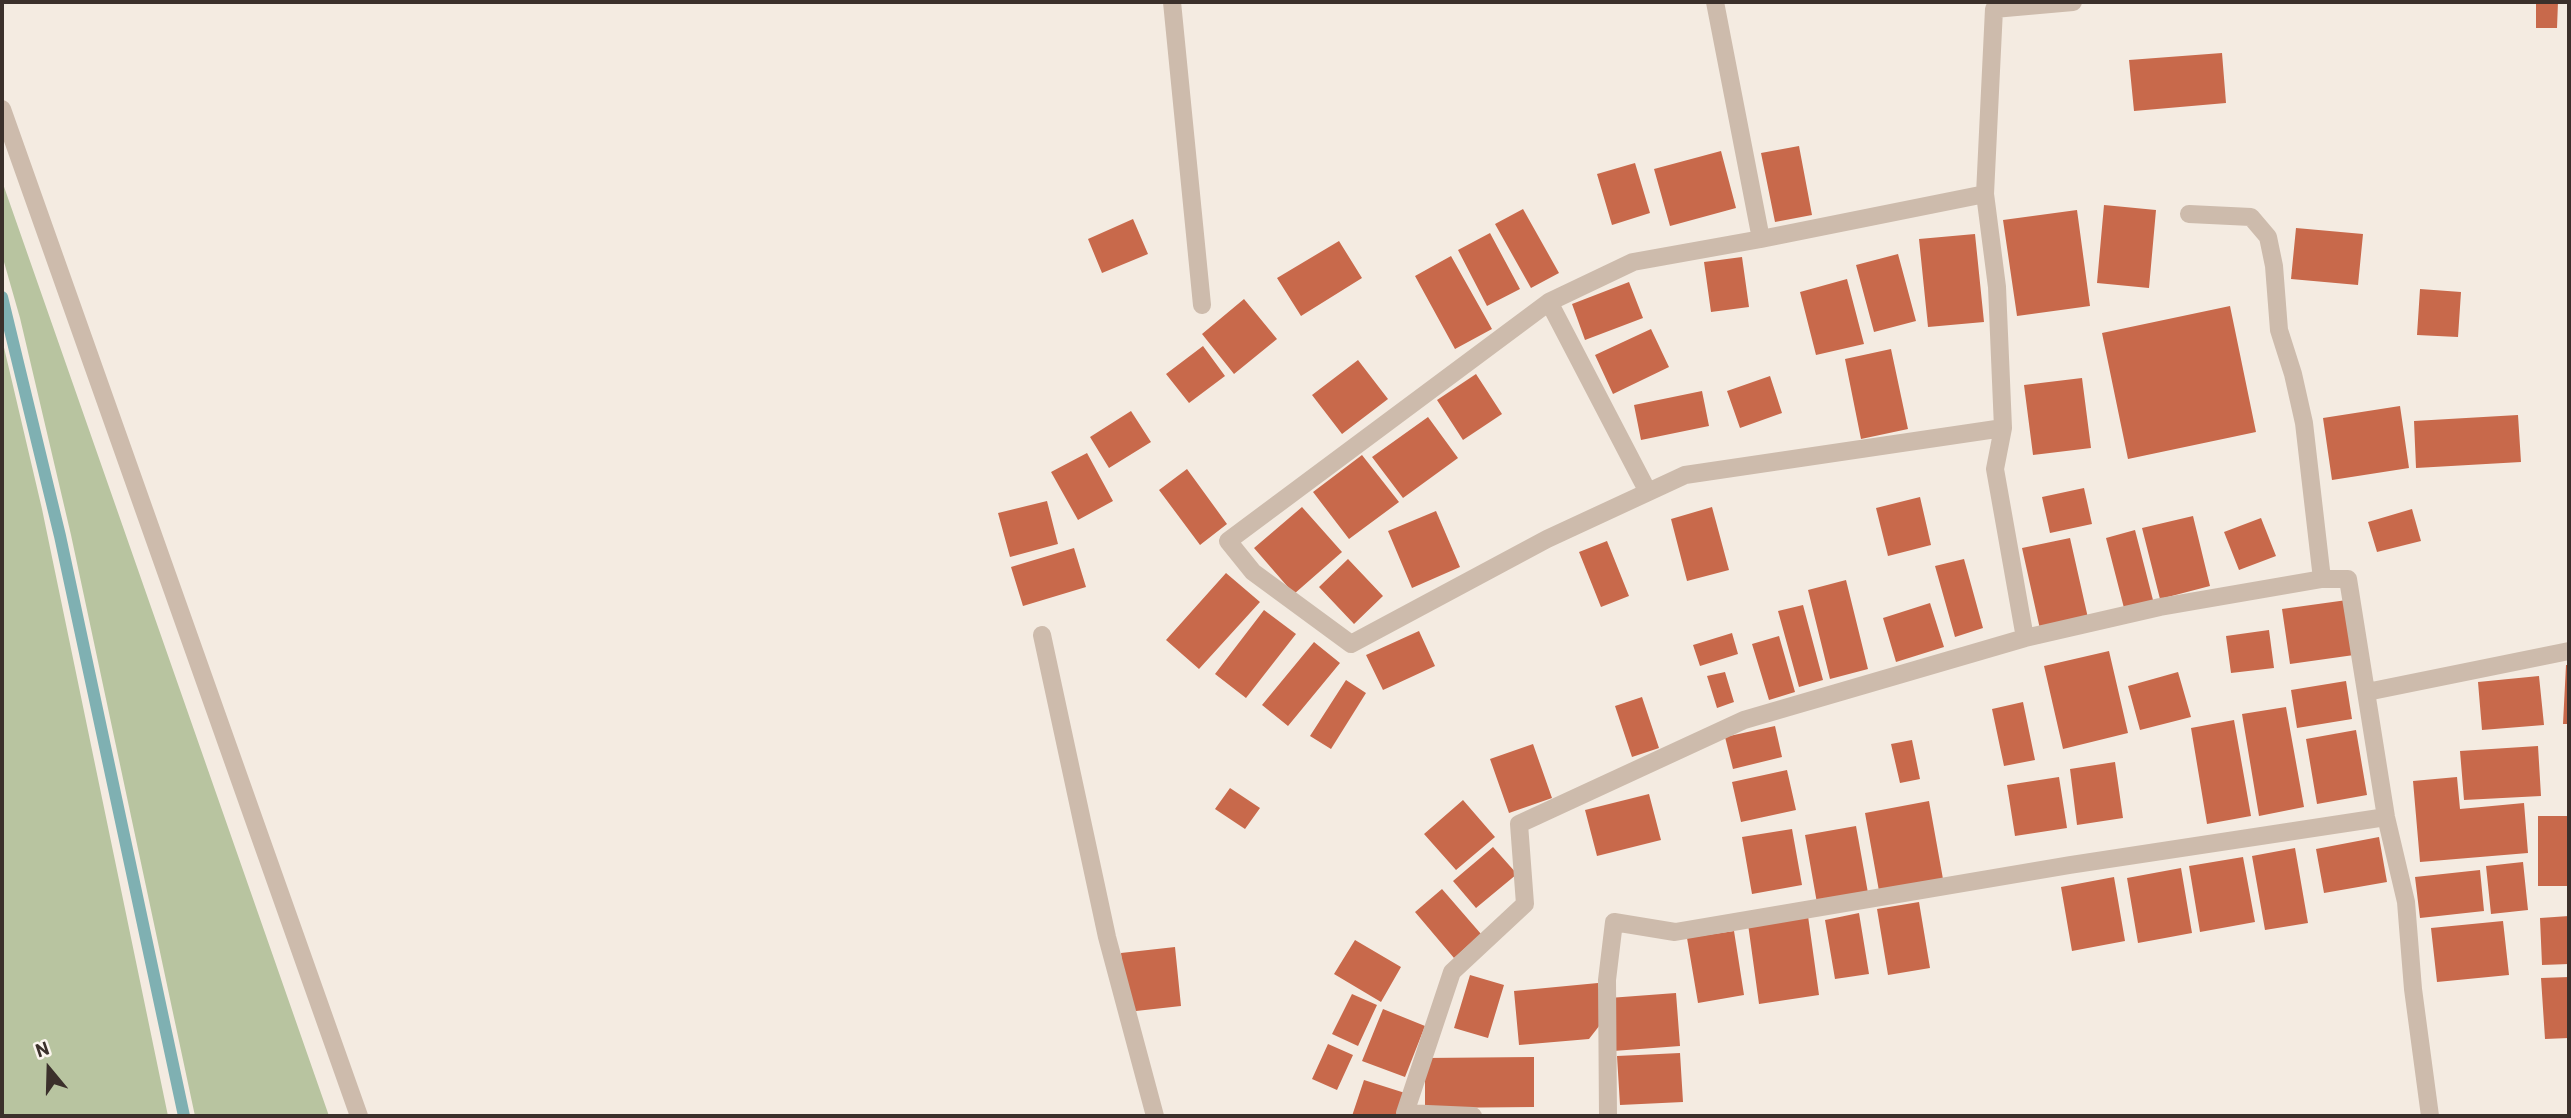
<!DOCTYPE html>
<html>
<head>
<meta charset="utf-8">
<style>
  body { margin:0 }
  #map { position:relative; width:2571px; height:1118px; overflow:hidden; background:#f4ebe1; font-family:Barlow,sans-serif }
  canvas { display:block }
  .frame { position:absolute; inset:0; border:4px solid #3b302b; pointer-events:none }
  .north { position:absolute; left:14px; top:1034px; width:70px; height:70px; -webkit-text-stroke:5px #fbf5ee; paint-order:stroke; rotate:341deg; font-size:19px; font-weight:700; line-height:28px; text-align:center; color:#3b302b }
  .north::after { content:''; display:block; margin:auto; width:24px; height:32px; background:#3b302b; clip-path:polygon(50% 0,100% 100%,50% 72%,0 100%) }
</style>
</head>
<body>
<div id="map">
<canvas width="2571" height="1118"></canvas>
<div class="frame"></div>
<div class="north">N</div>
</div>
<script>
const context = document.querySelector('canvas').getContext('2d');
context.lineJoin = 'round';
function paint(path, color) {
  context.fillStyle = color;
  context.fill(path, 'evenodd');
}
function trace(path, color, width, dash) {
  context.strokeStyle = color;
  context.lineWidth = width;
  context.lineCap = dash ? 'butt' : 'round';
  context.setLineDash(dash || []);
  context.stroke(path);
}
const green = new Path2D(`
  M2 181 329 1116H195L71 535 20 318 2 255Z
  M2 339 42 509 168 1116H2Z`);
const stream = new Path2D(`
  M2 297 60 536 184 1116`);
const building = new Path2D(`
  M2536 2H2558L2557 28H2536Z
  M2222 53 2226 103 2134 111 2129 60Z
  M1799 146 1812 215 1775 222 1761 153Z
  M1721 151 1736 208 1670 226 1654 169Z
  M1635 163 1650 213 1612 225 1597 174Z
  M2104 205 2156 210 2149 288 2097 283Z
  M1523 209 1559 273 1531 288 1495 224Z
  M2077 210 2090 306 2017 316 2003 220Z
  M1133 219 1148 254 1102 273 1088 239Z
  M2296 228 2363 234 2358 285 2291 279Z
  M1490 233 1520 289 1487 306 1458 250Z
  M1975 234 1984 322 1928 327 1919 239Z
  M1339 241 1362 278 1301 316 1277 278Z
  M1898 254 1916 321 1874 332 1856 265Z
  M1451 256 1492 329 1455 349 1415 276Z
  M1742 257 1749 307 1711 312 1704 262Z
  M1847 279 1864 344 1816 355 1800 292Z
  M1629 282 1643 318 1585 340 1572 304Z
  M2420 289 2461 292 2458 337 2417 335Z
  M1244 299 1277 339 1234 374 1202 334Z
  M2230 306 2256 432 2128 459 2102 333Z
  M1651 329 1669 367 1613 394 1595 355Z
  M1203 346 1225 376 1189 403 1166 374Z
  M1891 349 1908 429 1861 439 1845 359Z
  M1358 360 1388 399 1342 434 1312 395Z
  M1476 374 1502 414 1463 440 1437 400Z
  M1770 376 1782 413 1740 428 1727 391Z
  M2082 378 2091 448 2033 455 2024 385Z
  M1702 391 1709 426 1641 440 1634 405Z
  M2400 406 2409 468 2332 480 2323 418Z
  M1131 411 1151 442 1109 468 1090 437Z
  M2518 415 2521 462 2416 468 2414 421Z
  M1428 417 1458 458 1403 498 1372 457Z
  M1087 453 1113 501 1078 520 1051 472Z
  M1362 455 1399 502 1349 539 1313 492Z
  M1187 469 1227 524 1200 545 1159 490Z
  M2084 488 2092 524 2050 533 2042 497Z
  M1920 497 1931 545 1888 556 1876 508Z
  M1047 501 1058 544 1010 557 998 513Z
  M1302 507 1342 552 1294 594 1254 548Z
  M1712 507 1729 570 1687 581 1671 519Z
  M2412 509 2421 541 2377 552 2368 522Z
  M1436 511 1460 567 1412 588 1388 531Z
  M2193 516 2210 586 2160 599 2142 528Z
  M2261 518 2276 556 2239 570 2224 532Z
  M2135 530 2153 600 2124 608 2106 538Z
  M2070 538 2088 618 2040 629 2022 548Z
  M1607 541 1629 596 1601 607 1579 552Z
  M1074 548 1086 587 1023 606 1011 567Z
  M1348 559 1383 596 1354 624 1319 587Z
  M1964 559 1983 628 1955 637 1935 566Z
  M1226 573 1260 602 1199 669 1166 640Z
  M1846 580 1868 669 1830 679 1808 590Z
  M2347 600 2354 655 2290 664 2282 609Z
  M1930 603 1944 647 1896 662 1883 618Z
  M1803 605 1823 680 1799 687 1778 611Z
  M1264 610 1296 634 1246 698 1215 674Z
  M2269 630 2274 668 2231 673 2226 636Z
  M1419 631 1435 666 1383 690 1366 655Z
  M1732 633 1738 654 1700 666 1693 645Z
  M1779 636 1795 692 1769 700 1752 644Z
  M1314 642 1340 663 1288 726 1262 705Z
  M2109 651 2128 733 2063 749 2044 666Z
  M2566 665H2569V724H2563Z
  M1725 672 1734 702 1717 708 1707 676Z
  M2178 672 2191 717 2140 730 2128 686Z
  M2539 676 2544 725 2482 730 2478 682Z
  M1346 680 1366 693 1331 749 1310 736Z
  M2346 681 2352 719 2297 728 2291 690Z
  M1642 697 1659 748 1632 757 1615 706Z
  M2023 702 2035 760 2004 766 1992 709Z
  M2286 707 2304 807 2259 816 2242 714Z
  M2234 720 2251 816 2207 824 2191 728Z
  M1775 726 1782 757 1733 769 1725 737Z
  M2356 730 2367 795 2317 804 2306 739Z
  M1912 740 1920 779 1900 783 1891 744Z
  M1533 744 1552 798 1509 813 1490 759Z
  M2538 746 2541 796 2464 800 2460 751Z
  M2115 762 2123 818 2077 825 2070 769Z
  M1787 770 1796 810 1741 822 1732 782Z
  M2059 777 2067 828 2015 836 2007 785Z
  M2457 777 2460 809 2524 803 2528 853 2420 862 2413 781Z
  M1230 788 1260 808 1245 829 1215 809Z
  M1649 794 1661 840 1597 856 1585 810Z
  M1463 800 1495 837 1456 870 1424 834Z
  M1929 801 1943 879 1879 891 1865 813Z
  M2538 816H2569V886H2538Z
  M1856 826 1868 893 1817 903 1805 835Z
  M1792 829 1802 885 1752 894 1742 837Z
  M2379 837 2387 882 2324 893 2316 849Z
  M1493 847 1517 874 1476 908 1453 881Z
  M2295 848 2308 923 2265 930 2252 856Z
  M2243 857 2255 922 2200 932 2189 866Z
  M2523 862 2528 910 2491 914 2486 866Z
  M2181 868 2192 933 2138 943 2127 878Z
  M2480 870 2484 911 2420 918 2415 877Z
  M2114 877 2125 941 2072 951 2061 887Z
  M1442 889 1481 934 1454 958 1415 912Z
  M1919 902 1930 968 1888 975 1877 909Z
  M1859 913 1869 974 1835 979 1825 920Z
  M1808 916 1819 995 1759 1004 1748 924Z
  M2569 916V964L2542 965 2540 918Z
  M2503 921 2509 975 2437 982 2431 928Z
  M1734 931 1744 995 1698 1003 1687 938Z
  M1355 940 1401 967 1381 1002 1334 974Z
  M1175 947 1181 1006 1127 1012 1121 953Z
  M1470 975 1504 985 1488 1038 1454 1028Z
  M2569 977V1038L2545 1039 2541 978Z
  M1598 983 1603 1021 1589 1039 1519 1045 1514 991Z
  M1676 993 1680 1046 1613 1051 1609 998Z
  M1352 994 1377 1005 1358 1046 1332 1034Z
  M1383 1009 1425 1026 1405 1077 1362 1061Z
  M1328 1044 1353 1055 1337 1090 1312 1079Z
  M1680 1053 1683 1102 1620 1105 1617 1056Z
  M1534 1057V1107L1425 1108V1058Z
  M1364 1080 1405 1093 1398 1116H1352Z`);
const service = new Path2D(`
  M2 109 359 1116`);
const minor = new Path2D(`
  M1172 2 1202 305
  M1715 2 1761 239 1985 194
  M2189 214 2251 217 2268 237 2274 266 2279 330 2293 374 2304 423 2322 579
  M1549 302 1633 262 1761 239
  M2003 428 1997 287 1985 194 1994 9 2073 2
  M1648 492 1549 302 1228 541 1253 572 1351 644 1547 539 1685 475 2003 428 1995 469 2025 638
  M1042 635 1107 937 1155 1116
  M2367 692 2569 651
  M1473 1116 1405 1113 1452 972 1525 904 1519 824 1744 720 2025 638 2160 607 2322 579H2348L2386 817 2406 902 2413 989 2430 1116
  M1608 1116 1607 980 1614 922 1675 932 2070 865 2386 817`);
paint(green, '#b8c4a0');
trace(stream, '#7fb0b2', 12);
paint(building, '#c8694b');
trace(service, '#cdbbac', 18);
trace(minor, '#cdbbac', 18);
</script>
</body>
</html>
